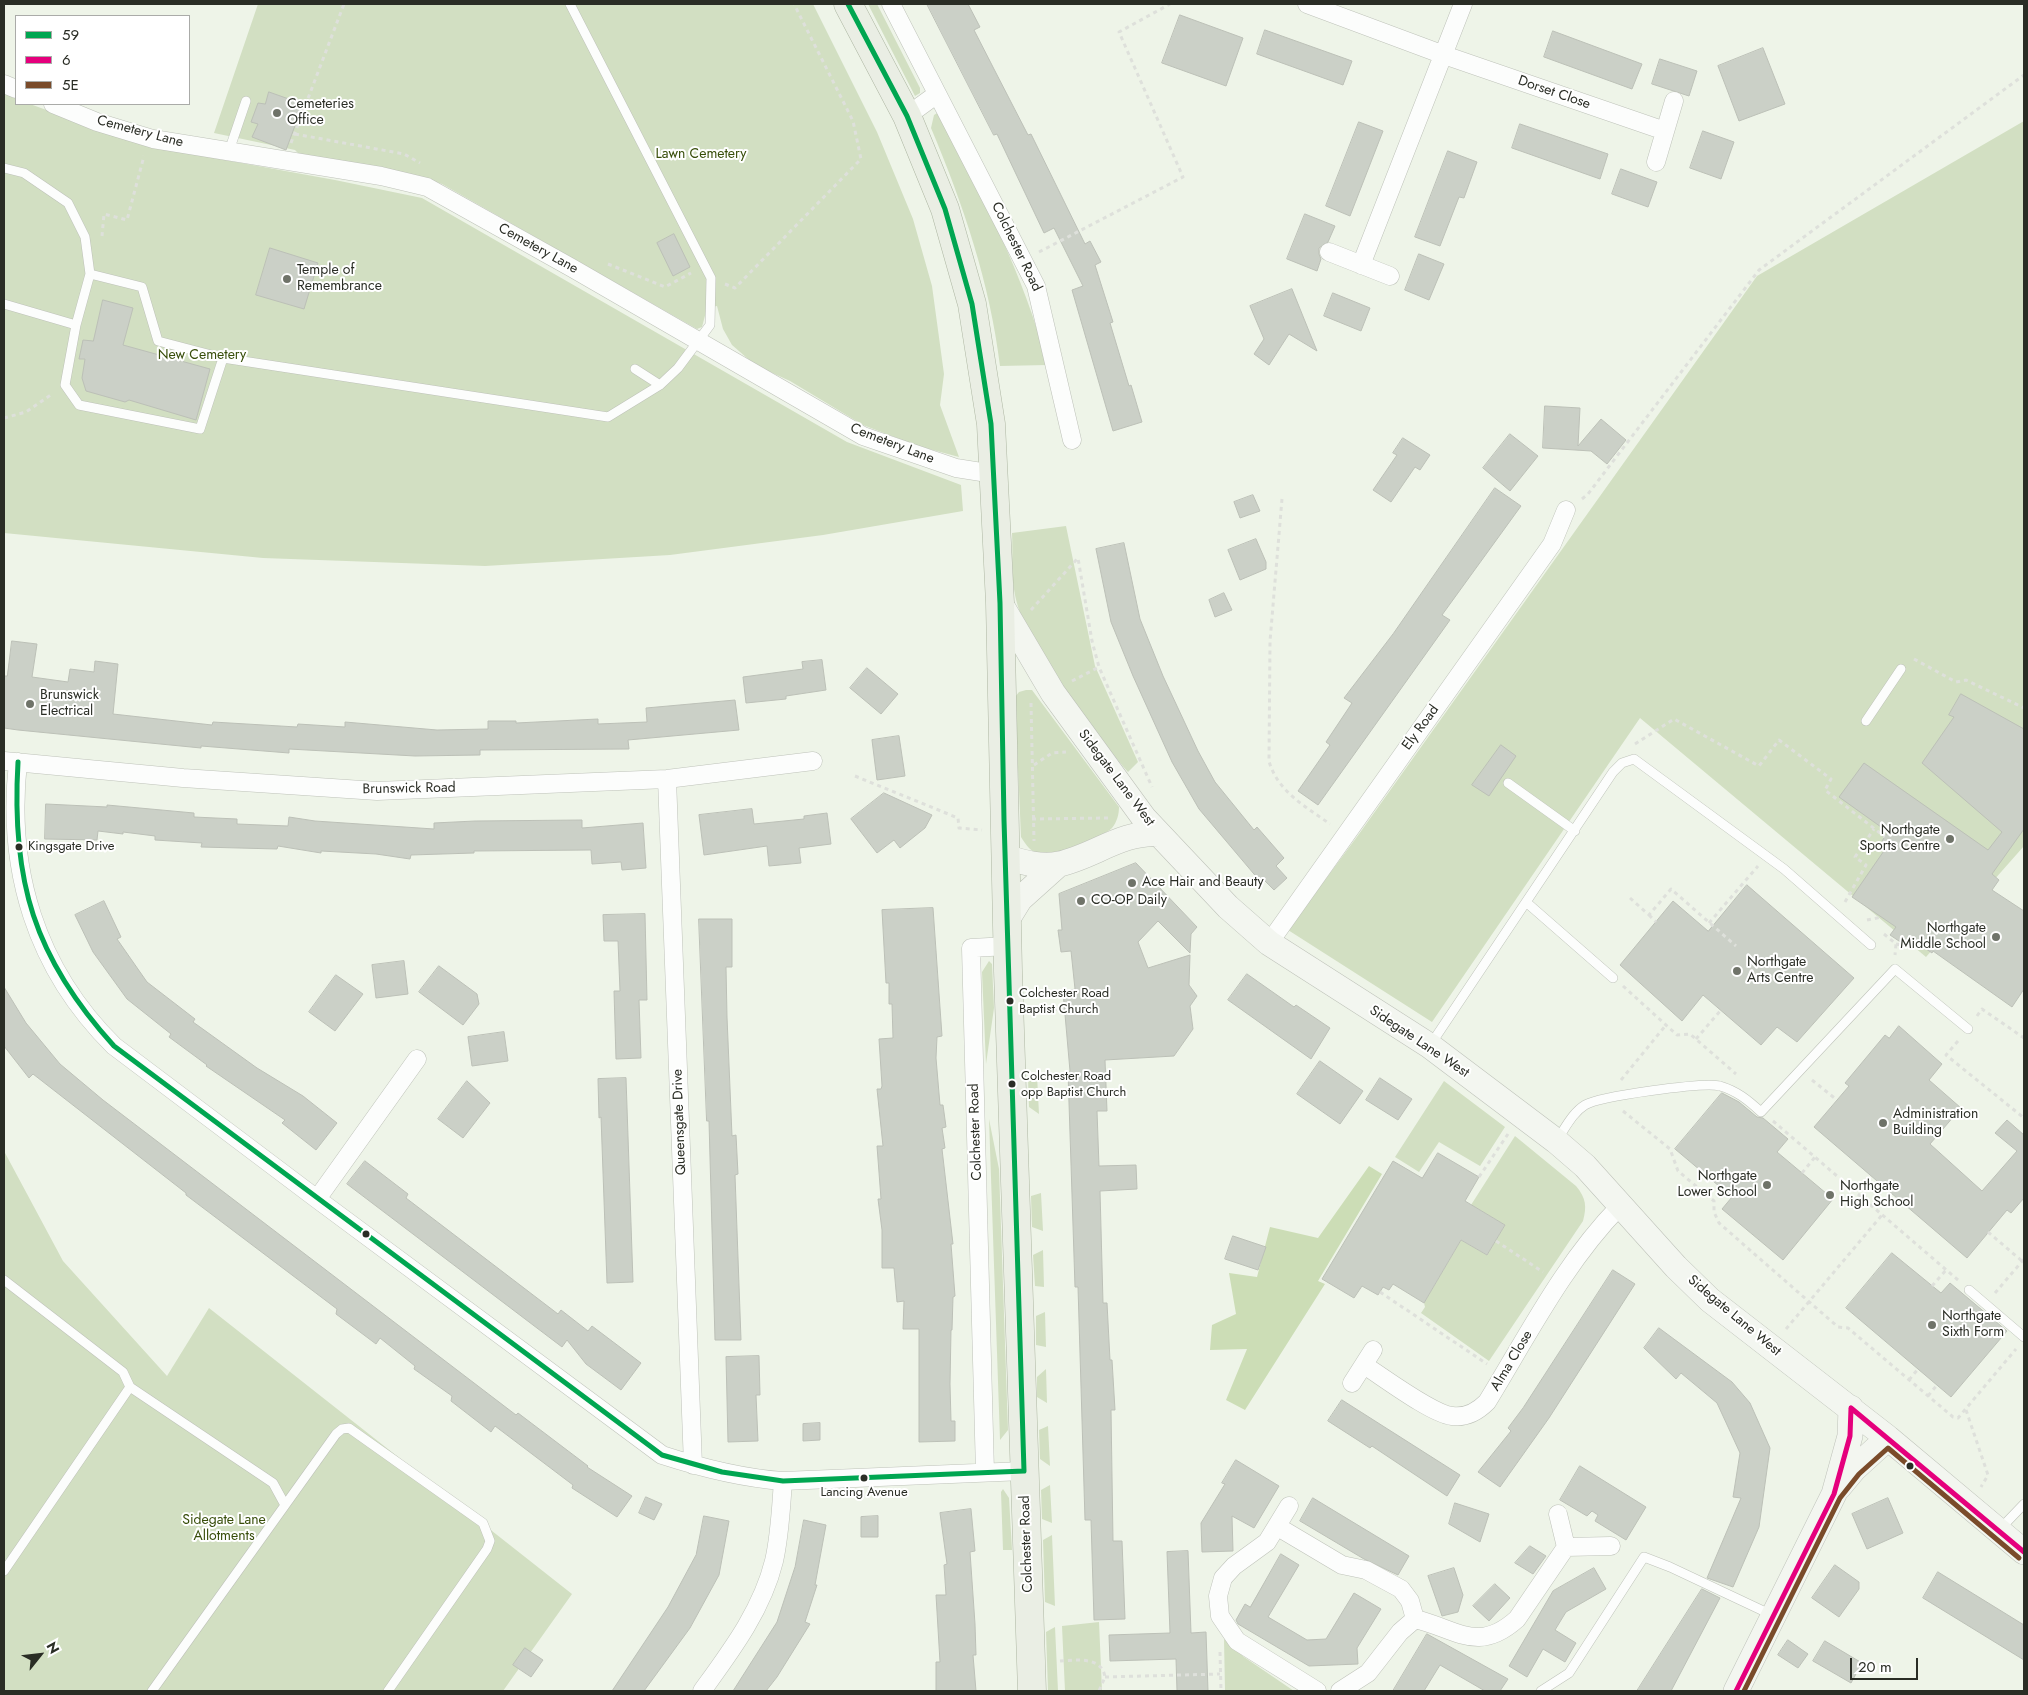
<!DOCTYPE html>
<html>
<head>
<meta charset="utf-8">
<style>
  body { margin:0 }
  #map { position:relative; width:2028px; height:1695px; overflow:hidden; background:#eef4e8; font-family:Jost,sans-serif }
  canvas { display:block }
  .frame { position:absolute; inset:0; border:5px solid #2a2d25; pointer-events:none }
  .legend { position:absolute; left:15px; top:15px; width:175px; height:90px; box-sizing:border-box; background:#fff; border:1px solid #aaaba8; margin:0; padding:6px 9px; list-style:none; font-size:15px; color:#2a2d25 }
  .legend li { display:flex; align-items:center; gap:10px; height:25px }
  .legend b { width:25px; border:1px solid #aaaba8 }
  .north { position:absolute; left:15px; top:1630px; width:50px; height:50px; -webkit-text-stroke:4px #fff; paint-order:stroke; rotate:61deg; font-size:14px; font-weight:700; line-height:20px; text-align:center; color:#2a2d25 }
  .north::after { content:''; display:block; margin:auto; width:18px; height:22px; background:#2a2d25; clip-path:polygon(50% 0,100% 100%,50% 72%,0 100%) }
  .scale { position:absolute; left:1850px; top:1658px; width:68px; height:22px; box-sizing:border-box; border:2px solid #2a2d25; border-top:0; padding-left:6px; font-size:15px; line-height:18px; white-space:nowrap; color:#2a2d25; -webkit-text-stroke:4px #fff; paint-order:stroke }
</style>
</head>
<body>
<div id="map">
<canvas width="2028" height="1695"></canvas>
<div class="frame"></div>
<ul class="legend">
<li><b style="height:6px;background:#00a651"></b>59</li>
<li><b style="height:6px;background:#e5007d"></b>6</li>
<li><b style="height:6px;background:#7a4b2a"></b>5E</li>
</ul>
<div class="north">N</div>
<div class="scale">20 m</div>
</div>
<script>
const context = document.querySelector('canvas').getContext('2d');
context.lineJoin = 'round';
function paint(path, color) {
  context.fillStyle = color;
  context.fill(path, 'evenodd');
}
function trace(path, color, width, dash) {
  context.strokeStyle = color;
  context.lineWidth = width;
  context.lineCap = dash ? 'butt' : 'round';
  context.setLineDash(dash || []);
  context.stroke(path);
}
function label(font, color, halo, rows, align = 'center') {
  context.font = font + ' Jost,sans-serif';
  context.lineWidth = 4;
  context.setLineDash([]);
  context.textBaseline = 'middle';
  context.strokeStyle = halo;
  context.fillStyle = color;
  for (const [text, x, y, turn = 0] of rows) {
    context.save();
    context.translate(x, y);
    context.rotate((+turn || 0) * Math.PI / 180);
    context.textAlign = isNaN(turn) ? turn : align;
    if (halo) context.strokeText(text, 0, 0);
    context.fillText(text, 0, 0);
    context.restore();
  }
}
const green = new Path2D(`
  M258 4H813L877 132 913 219 932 286 944 374 940 405 959 457 918 446 863 425 790 381 755 365 732 345 723 329 717 306 707 308 702 327 697 329 442 184 424 178 300 155 295 150 214 133Z
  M868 4H877L920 88V93L915 96Z
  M4 93 16 98V104H30L142 145 335 180 422 198 847 442 961 485 963 511 823 535 670 555 485 566 263 558 4 533Z
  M939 112C981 195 1025 275 1047 365L1000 366C990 283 963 204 931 128L934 115Z
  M2024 121V846L1926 957 1640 718 1432 1022 1288 930 1359 834 1757 276Z
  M1066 526 1095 666 1138 762 1128 772C1088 724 1028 656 1015 595 1011 575 1013 553 1012 533Z
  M1026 690H1032L1119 807C1119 814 1117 822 1112 828 1103 837 1053 859 1040 855 1031 852 1026 845 1021 837L1015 697 1019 692Z
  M989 961 992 964 994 1008 986 1064 982 972Z
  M1037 1075 1039 1114 1029 1107 1028 1078Z
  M1444 1081 1505 1127 1480 1166 1439 1142 1419 1172 1395 1157Z
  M989 1119 999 1169 1008 1430 1000 1440Z
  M1515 1136 1576 1186C1586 1198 1587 1206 1583 1221L1489 1361 1421 1313 1425 1307 1424 1303 1461 1240 1487 1255 1505 1225 1471 1205Z
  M4 1151 63 1261 167 1376 209 1308 572 1594 503 1691H4Z
  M1041 1193 1043 1231 1032 1227 1031 1196Z
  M1043 1250 1044 1287 1035 1286 1033 1255Z
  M1045 1312 1046 1347 1036 1345V1316Z
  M1046 1369 1047 1403 1037 1397V1377Z
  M1048 1426 1050 1466 1040 1459 1039 1430Z
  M1050 1485 1052 1523 1042 1519 1041 1490Z
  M1003 1489 1009 1498 1012 1550H1003L1001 1492Z
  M1052 1535 1055 1606 1045 1602 1043 1540Z
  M1099 1622 1102 1691H1065L1062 1626Z
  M1055 1627 1058 1691H1048L1046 1632Z
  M1224 1639 1244 1657 1294 1691H1225Z`);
const forest = new Path2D(`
  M1369 1166 1382 1174 1318 1281 1325 1284 1245 1410 1226 1400 1247 1349 1210 1350 1212 1325 1236 1314 1229 1273 1257 1277 1270 1227 1318 1238Z`);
const building = new Path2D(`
  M927 4H968L980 27 974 30 995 71 1028 135 1031 134 1085 244 1090 241 1101 262 1095 265 1113 322 1110 323 1129 386 1131 385 1142 422 1113 431 1072 290 1083 286 1054 228 1044 233 997 134 994 135Z
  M1180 15 1243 38 1226 86 1162 63Z
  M1265 30 1352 61 1343 85 1257 54Z
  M1553 31 1642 64 1632 89 1544 57Z
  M1763 48 1785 104 1739 121 1718 66Z
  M1660 59 1697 71 1689 96 1652 84Z
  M269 92 303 104 286 150 252 137 258 124 251 122 258 103 265 104Z
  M1359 122 1383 131 1350 216 1326 206Z
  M1520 124 1608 154 1600 179 1512 148Z
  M1703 131 1734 142 1721 179 1690 168Z
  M1448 151 1477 162 1464 198 1459 197 1440 246 1415 237Z
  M1621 169 1657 182 1648 207 1612 194Z
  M1305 214 1335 226 1328 242 1319 248V254L1321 259 1317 271 1287 259Z
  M674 234 690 267 673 276 657 243Z
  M270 248 318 263 304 309 256 295Z
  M1419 254 1444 264 1429 300 1405 290Z
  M1292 289 1317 351 1289 334 1269 365 1254 354 1264 339 1250 306Z
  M1333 293 1370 308 1361 331 1324 316Z
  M103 300 133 308 123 345 210 369 196 420 129 400 125 402 86 391 82 378 85 359H79L83 340 93 341Z
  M1545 406 1580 408 1578 446 1601 419 1626 440 1607 464 1591 451 1543 448Z
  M1510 434 1538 456 1510 491 1483 468Z
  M1403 438 1430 455 1420 470 1415 467 1391 502 1373 490 1397 455 1393 453Z
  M1495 488 1521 506 1442 615 1450 620 1318 805 1298 791 1330 745 1326 742 1352 703 1344 698 1393 634Z
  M1253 495 1260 511 1240 518 1234 502Z
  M1256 539 1266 562V569L1240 580 1228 550Z
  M1124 543 1140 619 1163 676 1198 751 1215 782 1254 830 1257 827 1284 858 1276 866 1287 878 1274 890 1262 878 1259 880 1199 809 1172 762 1133 676 1111 622 1096 549Z
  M1224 593 1232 610 1215 617 1209 600Z
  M12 641 37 644 32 677 68 682 70 669 94 672 95 661 118 664 113 714 212 725 213 722 297 727 298 724 345 727V722L437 730 488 729V721H516V723L598 719V724L647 722 646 708 735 700 739 730 628 740 629 749 480 750V755L415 756 289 749V753L201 746V748L18 730 4 728V676H7Z
  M822 660 826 690 786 696V699L746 703 743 677 803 669 802 662Z
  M867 668 898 694 881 714 850 688Z
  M1961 694 2024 729V829L1992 874 1999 880 1992 890 2024 911V989L2012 1007 1933 951 1932 953 1916 942 1911 949 1890 935 1896 927 1852 897 1888 845 1882 841 1888 832 1839 797 1864 763 1988 850 2002 832 1922 763 1954 717 1949 715Z
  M899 736 905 776 877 780 872 740Z
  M1501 745 1516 756 1489 796 1472 785Z
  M884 793 932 815 925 828 900 848 894 840 877 853 851 819Z
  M46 804 107 807V805L194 813V817L237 819V824L288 826 289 817 315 821 434 829V823L475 821 582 820V828L643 823 646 868 622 870 621 862 592 864 591 850 474 851V853L411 855 410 859 376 854 321 851V853L278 846 277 849 201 847 202 843 155 840V836L123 832V834L98 831 97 840 45 839Z
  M752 809 754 824 804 819V816L827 813 831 844 799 848 801 863 769 866 767 846 704 855 699 815Z
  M1136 863 1197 927 1191 934 1190 953 1158 921 1138 942 1148 968 1190 955 1189 985 1197 996 1190 1006 1193 1029 1174 1056 1105 1060 1107 1111H1097L1099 1166 1136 1165 1137 1189 1100 1191 1103 1303H1107L1110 1360H1112L1115 1410H1111L1113 1541H1122L1125 1619 1094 1620 1091 1520H1085L1078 1287H1075L1068 1072 1070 1071 1063 992 1075 989 1071 951 1061 952 1058 930H1062L1059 894Z
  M1747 885 1854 978 1797 1042 1777 1027 1761 1045 1703 995 1682 1021 1620 965 1673 901 1708 931Z
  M104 901 121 937 117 939 147 982 195 1019 193 1022 257 1068 303 1096 337 1123 316 1150 282 1123 285 1120 206 1066 207 1065 169 1037 171 1034 127 999 93 952 75 915Z
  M933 908 942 1036 937 1037 936 1058 940 1105H943L946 1127 942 1128 945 1148 942 1149 953 1244H951L955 1296 953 1297 952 1330H951L950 1384 951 1421H955V1441L919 1442V1329H903L904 1301 897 1302 894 1268H882V1230L878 1199H881L877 1146H883L877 1089H881L882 1086 879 1039 893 1038 892 1004H889V983H886L882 910Z
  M645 914 647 1000H639L641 1058 616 1059 614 991H620L618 941H604L603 915Z
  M699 919H732V967H726L727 1017 732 1136 736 1135 738 1174 735 1175 741 1340H715L709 1121H707Z
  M404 961 408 994 376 998 372 965Z
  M439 966 477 994 479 1004 463 1025 419 992Z
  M1247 974 1294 1007 1296 1005 1330 1028 1311 1059 1228 1000Z
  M336 975 363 994 335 1031 309 1012Z
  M4 987 26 1023 60 1064 103 1100 516 1415 518 1413 588 1466 587 1467 632 1496 617 1517 572 1488 573 1485 495 1426 491 1432 451 1401 452 1396 414 1369 415 1366 380 1338 376 1344 336 1314 337 1309 186 1195V1193L33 1074 29 1078 4 1046Z
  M1899 1026 1942 1064 1929 1080 1961 1108 1930 1144 1982 1191 2017 1151 1995 1133 2007 1120 2024 1135V1198L2011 1213 2007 1210 1967 1258 1814 1127 1849 1086 1845 1083 1885 1035 1889 1038Z
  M504 1032 508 1061 472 1066 468 1037Z
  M1320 1061 1363 1091 1340 1124 1297 1094Z
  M626 1078 633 1282 607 1283 601 1117 599 1118 598 1079Z
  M1380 1078 1412 1099 1398 1120 1366 1100Z
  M467 1081 490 1103 463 1138 438 1119Z
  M1722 1093 1739 1102 1757 1117 1763 1118 1788 1139 1777 1152 1833 1199 1783 1260 1722 1209 1732 1197 1675 1149Z
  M1438 1153 1479 1177 1465 1201 1505 1225 1487 1255 1461 1240 1424 1303 1393 1284 1389 1290 1383 1287 1378 1295 1362 1286 1354 1298 1322 1279 1393 1161 1422 1178Z
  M365 1161 408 1194 406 1198 558 1314 561 1310 588 1331 592 1326 641 1363 621 1390 586 1364 567 1340 562 1347 347 1184Z
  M1233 1236 1266 1247 1258 1270 1225 1259Z
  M1892 1253 1941 1293 1950 1283 2007 1331 1951 1397 1846 1308Z
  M1613 1270 1635 1284 1549 1418 1500 1487 1478 1472 1511 1431 1508 1428 1523 1408Z
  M1659 1328 1732 1382 1750 1403 1770 1448 1759 1527 1733 1587 1707 1578 1741 1498 1733 1497 1740 1453 1717 1403 1681 1373 1676 1379 1644 1348Z
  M759 1356 760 1395H756L758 1441 728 1442 726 1357Z
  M1342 1400 1460 1475 1447 1496 1372 1446 1370 1448 1328 1421Z
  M820 1423V1440L803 1441V1424Z
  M1236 1460 1279 1486 1254 1528 1232 1516 1233 1551 1202 1552 1201 1523 1225 1484 1222 1483Z
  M1580 1466 1646 1507 1626 1540 1595 1521 1598 1515 1592 1511 1587 1516 1560 1500Z
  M646 1497 662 1504 654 1520 639 1513Z
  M1313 1498 1409 1556 1398 1575 1364 1559 1300 1521Z
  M1888 1498 1903 1533 1867 1549 1852 1514Z
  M1455 1503 1489 1514 1480 1542 1449 1524Z
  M971 1509 975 1551 970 1552 975 1624 976 1655H973L976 1691H936V1662H940L936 1595H946L944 1565 947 1564 940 1513Z
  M704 1516 729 1521 719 1575 690 1628 644 1691H612L668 1607 696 1555Z
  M878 1516V1537H861V1517Z
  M804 1520 826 1525 815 1585H817L805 1622 810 1624 777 1677 766 1691H733L777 1622 795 1567Z
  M1530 1546 1546 1556 1533 1574 1515 1563Z
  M1188 1551 1191 1633 1206 1632 1208 1691H1177L1176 1659 1110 1661 1109 1635 1170 1633 1167 1552Z
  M1281 1554 1299 1565 1268 1617 1307 1640 1326 1639 1354 1593 1381 1609 1357 1648 1358 1664 1309 1666 1238 1624 1236 1620 1245 1604 1250 1607Z
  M1835 1565 1859 1582V1589L1839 1617 1812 1598Z
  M1454 1568 1463 1595 1458 1612 1442 1616 1428 1576Z
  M1594 1568 1606 1589 1566 1612 1555 1630 1576 1643 1565 1662 1543 1649 1527 1677 1509 1666 1553 1591Z
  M1938 1572 2024 1625V1660L1923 1598Z
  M1495 1584 1510 1598 1489 1621 1473 1606Z
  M1702 1589 1720 1598 1671 1691H1637Z
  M1427 1634 1508 1679 1500 1691H1485L1440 1665 1424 1691H1393Z
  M1788 1640 1808 1654 1798 1668 1778 1655Z
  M1825 1641 1862 1663 1851 1683 1813 1661Z
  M525 1648 543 1660 531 1677 513 1665Z`);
const path = new Path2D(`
  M295 134 404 154 420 163
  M291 143 344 4
  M102 236 104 214 127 220 144 156
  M1039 252 1183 177 1119 32 1170 4
  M608 264 665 287 691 273
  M725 284 735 288 861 159 853 121 794 4
  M4 418 26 412 52 394
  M1282 499 1270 641 1269 761C1277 791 1306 807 1330 824
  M1582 499 1588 494 1759 270 2024 75
  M1031 610 1078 558 1092 641 1099 667 1152 787
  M1914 659 1956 682 1966 680 2024 708
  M1072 681 1099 667
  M1031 703 1034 841
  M1635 744 1674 719 1759 766 1779 740 1831 779 1825 790 1885 837
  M1034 765 1052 753 1066 752
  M855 776 958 818 959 828 982 830
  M1032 819 1108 818
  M1630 898 1649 915 1671 889 1736 946
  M1845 902 1866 865 1855 857 1874 829
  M1649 915 1656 922
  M1867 920 1882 917
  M1709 923 1758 866
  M1884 934 1896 944 1895 955
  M1896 944 1907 946
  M1623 986 1677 1035 1690 1034 1736 1074
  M1037 1010 1064 1009
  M1977 1016 1982 1009 2024 1038
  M1696 1039 1721 1010
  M1958 1041 1946 1055 2024 1118
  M1621 1080 1666 1025
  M1812 1080 1837 1100
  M1623 1111 1670 1149 1678 1171 1714 1201V1212L1719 1223 1838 1327 1848 1328 1953 1417 1958 1418 2016 1349
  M1773 1121 1958 1280
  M1802 1173 1815 1157
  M1479 1177 1508 1134
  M1988 1232 2022 1261
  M1496 1241 1543 1272
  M1932 1286 1946 1270
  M1380 1292 1487 1364
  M1995 1293 2024 1259
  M1786 1329 1882 1215
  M1909 1380 1918 1369
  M1928 1396 1937 1385
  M1966 1410 1988 1475 1981 1487
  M1220 1652 1221 1691
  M1060 1661C1075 1660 1102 1656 1105 1677L1099 1691
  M1105 1677 1220 1674`);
const lane = new Path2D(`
  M229 151 246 101
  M4 168 24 173 68 203 85 237 90 274 76 325 4 304
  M90 274 142 287 158 341 223 358 608 417 660 385 678 368 710 325 711 278 570 4
  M76 325 65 385 79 405 200 429 223 358
  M635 369 660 385
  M1866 721 1901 669
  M1508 783 1575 831
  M1526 902 1613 978
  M1431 1044 1613 772 1622 763 1634 759 1784 869 1871 945
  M1556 1141C1565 1129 1572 1113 1585 1105 1600 1096 1703 1082 1720 1086 1737 1091 1748 1100 1761 1112L1895 969 1968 1029
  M4 1280 123 1372 130 1387
  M1969 1290 2024 1337
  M2000 1529 2024 1504
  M4 1571 130 1387 273 1483 285 1505
  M152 1691 336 1434 342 1429 349 1428 483 1523 490 1541 487 1549 388 1691
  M1541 1691 1569 1673 1644 1557 1670 1567 1772 1615`);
const street = new Path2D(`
  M891 4 1036 286 1072 440
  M1307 4 1444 55 1665 131
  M4 84 16 89
  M53 104 97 122 153 139 381 176 427 187 572 268 863 436 956 468 994 474
  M907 116 937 94
  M1656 162 1674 101
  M1329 252 1390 276
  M1361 265 1463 4
  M4 761 183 778 377 791 667 779 813 761
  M18 762C6 870 36 969 114 1046L317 1199 662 1455C702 1468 741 1478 783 1481L1024 1471
  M667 779 693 1465
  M1269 943 1552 544 1566 510
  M317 1199 417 1059
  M1364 1365C1383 1377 1432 1414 1452 1416 1466 1418 1478 1411 1487 1402 1528 1335 1565 1262 1620 1206
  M1352 1383 1373 1350
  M985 1472 971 948 1008 946
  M1289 1506 1267 1542 1234 1566 1223 1578 1218 1596 1220 1616 1237 1641 1317 1691
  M1558 1514 1566 1547
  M1278 1527 1342 1565 1366 1570 1401 1589 1410 1601 1415 1619
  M702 1691C731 1651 762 1610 774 1561 780 1535 781 1507 783 1481
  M1340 1691 1368 1673 1400 1632 1415 1619C1457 1629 1478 1654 1517 1619L1566 1547 1611 1546`);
const secondary = new Path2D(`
  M1000 603 1053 693 1144 818 1228 907 1269 943 1430 1046 1556 1141 1585 1166 1676 1267 1710 1300 1888 1438 2024 1552
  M1005 857C1022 862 1041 868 1059 864 1093 857 1122 831 1159 834
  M1007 920 1020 899 1059 864
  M1839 1487 1854 1469 1888 1438
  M1736 1691 1834 1494 1850 1436 1851 1408`);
const primary = new Path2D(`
  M848 4 907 116 945 209 972 304 991 424 1000 603 1008 971 1032 1691`);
const bus1 = new Path2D(`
  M848 4 907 116 945 209 972 304 991 424 1000 603 1004 820 1024 1471
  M18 762C11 880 34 958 114 1046L662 1455 722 1472 783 1481 1024 1471`);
const bus2 = new Path2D(`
  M1851 1408 2024 1552
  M1736 1691 1834 1494 1850 1436 1851 1408`);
const bus3 = new Path2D(`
  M1744 1691 1840 1498 1859 1474 1888 1448 2019 1558`);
const markers = [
  [277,113,5,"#6f7369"],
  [287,279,5,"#6f7369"],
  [30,704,5,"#6f7369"],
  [1950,839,5,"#6f7369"],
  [19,847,4.5,"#2a2d25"],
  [1132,883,5,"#6f7369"],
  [1081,901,5,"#6f7369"],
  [1996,937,5,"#6f7369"],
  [1737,971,5,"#6f7369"],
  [1010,1001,4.5,"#2a2d25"],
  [1012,1084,4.5,"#2a2d25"],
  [1883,1123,5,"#6f7369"],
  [1767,1185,5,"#6f7369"],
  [1830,1195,5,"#6f7369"],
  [366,1234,4.5,"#2a2d25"],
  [1932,1325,5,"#6f7369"],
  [1910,1466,4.5,"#2a2d25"],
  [864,1478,4.5,"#2a2d25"]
];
const busNames = [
  ["Kingsgate Drive",28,847],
  ["Colchester Road",1019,994],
  ["Baptist Church",1019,1010],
  ["Colchester Road",1021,1077],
  ["opp Baptist Church",1021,1093],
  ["Lancing Avenue",864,1493,"center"]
];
const streetNames = [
  ["Dorset Close",1554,93,19],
  ["Cemetery Lane",140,132,15],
  ["Colchester Road",1016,247,64],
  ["Cemetery Lane",538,249,29],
  ["Cemetery Lane",892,444,21],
  ["Ely Road",1421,728,-54],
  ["Sidegate Lane West",1116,778,53],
  ["Brunswick Road",409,789,-1],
  ["Sidegate Lane West",1419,1042,34],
  ["Queensgate Drive",680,1122,-92],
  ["Colchester Road",976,1132,-92],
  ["Sidegate Lane West",1734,1316,40],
  ["Alma Close",1512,1361,-59],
  ["Colchester Road",1027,1544,-92]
];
const poiNames = [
  ["Cemeteries",287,105],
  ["Office",287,121],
  ["Temple of",297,271],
  ["Remembrance",297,287],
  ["Brunswick",40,696],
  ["Electrical",40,712],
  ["Northgate",1940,831,"right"],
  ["Sports Centre",1940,847,"right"],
  ["Ace Hair and Beauty",1142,883],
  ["CO-OP Daily",1091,901],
  ["Northgate",1986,929,"right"],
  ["Middle School",1986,945,"right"],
  ["Northgate",1747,963],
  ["Arts Centre",1747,979],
  ["Administration",1893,1115],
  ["Building",1893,1131],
  ["Northgate",1757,1177,"right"],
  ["Lower School",1757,1193,"right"],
  ["Northgate",1840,1187],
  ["High School",1840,1203],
  ["Northgate",1942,1317],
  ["Sixth Form",1942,1333]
];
const parkNames = [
  ["Lawn Cemetery",701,155],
  ["New Cemetery",202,356],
  ["Sidegate Lane",224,1521],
  ["Allotments",224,1537]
];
paint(green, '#d2dfc2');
paint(forest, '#ccddb6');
paint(building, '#cbd0c7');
trace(building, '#bcc0b7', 1);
trace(lane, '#bec2b9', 10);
trace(street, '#bec2b9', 19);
trace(secondary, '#bec2b9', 26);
trace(primary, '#adb6a2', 29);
trace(path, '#dee0db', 3, [4, 4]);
trace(lane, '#fcfdfc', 9);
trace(street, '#fcfdfc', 18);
trace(secondary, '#f3f6f0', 25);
trace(primary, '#eaeee4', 28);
trace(bus1, '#00a651', 5);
trace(bus2, '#e5007d', 5);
trace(bus3, '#7a4b2a', 5);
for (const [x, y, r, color] of markers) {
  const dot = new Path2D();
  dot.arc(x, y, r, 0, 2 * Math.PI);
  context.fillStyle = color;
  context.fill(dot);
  trace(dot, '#fff', 2);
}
label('13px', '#2a2d25', '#fff', busNames, 'left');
label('14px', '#2a2d25', '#fff', streetNames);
label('14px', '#2a2d25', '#fff', poiNames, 'left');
label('14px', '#374d09', '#fff', parkNames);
</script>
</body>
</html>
